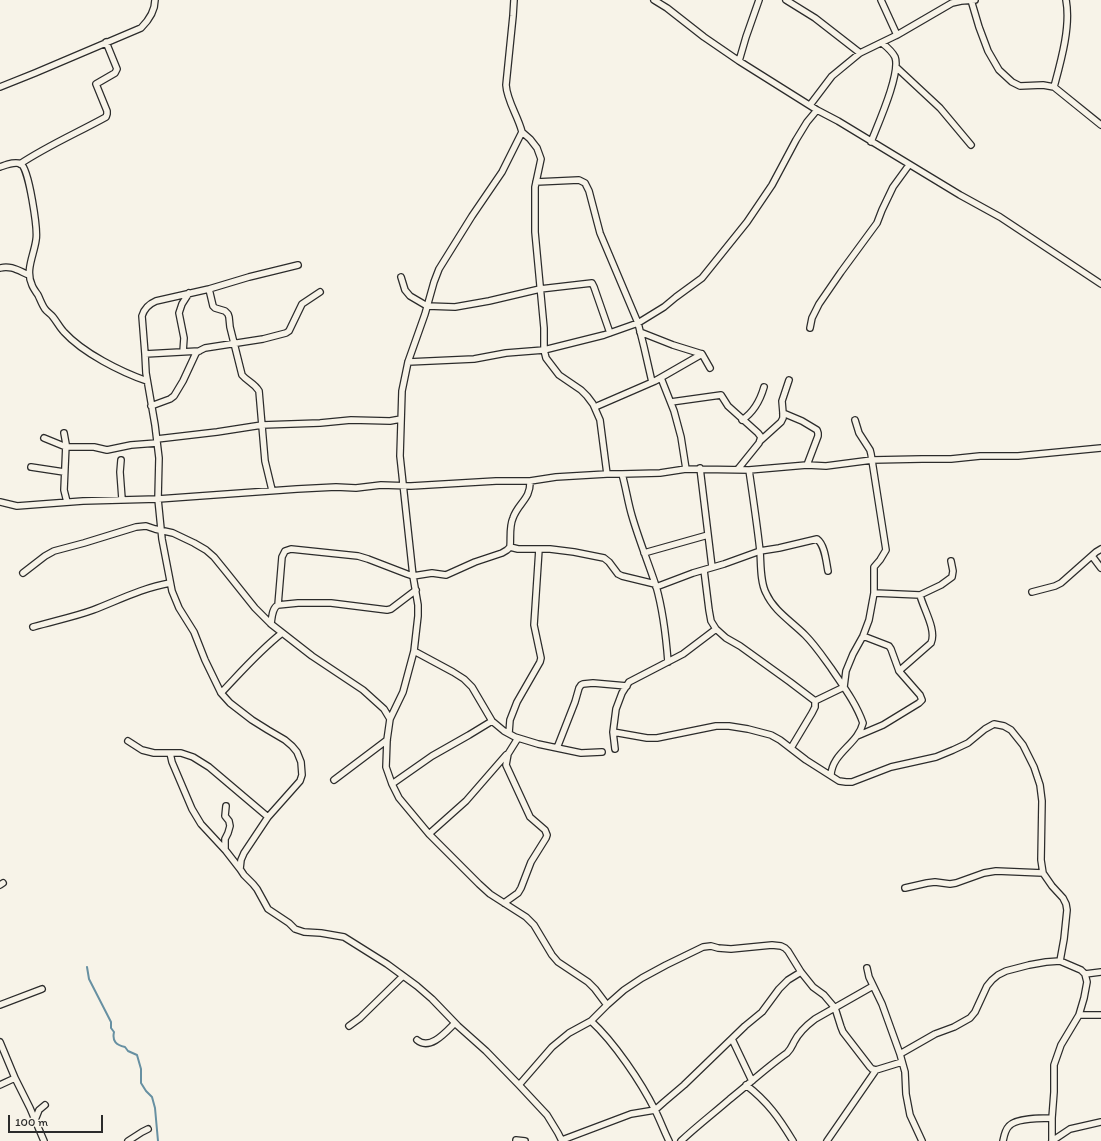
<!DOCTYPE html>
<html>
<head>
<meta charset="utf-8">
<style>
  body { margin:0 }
  #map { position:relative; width:1101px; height:1141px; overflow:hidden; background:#f7f3e8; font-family:Itim,sans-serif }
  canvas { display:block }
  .scale { position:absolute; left:8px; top:1115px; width:95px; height:18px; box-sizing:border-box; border:2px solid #2b2b2b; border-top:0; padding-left:5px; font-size:12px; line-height:14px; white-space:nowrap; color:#2b2b2b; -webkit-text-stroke:3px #f7f3e8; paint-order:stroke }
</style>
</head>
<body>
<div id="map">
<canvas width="1101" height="1141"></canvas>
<div class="scale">100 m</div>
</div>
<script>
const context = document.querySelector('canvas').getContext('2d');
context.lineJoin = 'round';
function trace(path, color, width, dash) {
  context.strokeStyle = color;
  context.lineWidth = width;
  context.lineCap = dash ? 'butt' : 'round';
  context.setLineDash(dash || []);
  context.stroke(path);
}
const stream = new Path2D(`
  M87 967 89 979 111 1022V1028L114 1032C112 1041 116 1045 125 1047L128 1051 137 1055 141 1069V1083L146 1091 152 1097 155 1108 158 1141`);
const minor = new Path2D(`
  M514 0 513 16 506 85C507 101 518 116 522 132L502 172 472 216 439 269 434 282 425 314 408 362 402 391 400 456 413 576 418 605V616L414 651 403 692 390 719 387 740 386 767 392 784 399 798 429 834 479 884 490 894 526 917 534 925 552 955 558 962 588 982 595 989 607 1005
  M654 0 667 8 704 37 739 61 817 110 838 121 960 195 1000 217 1101 284
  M786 0 815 18 860 53
  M881 0 897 35
  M971 0 979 27 988 51 999 70 1012 82 1020 86 1043 85 1054 87 1101 125
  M739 61 746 37 759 0
  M896 67 940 108 971 145
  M0 87 35 73 141 28C148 21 155 11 155 0
  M1054 87C1061 61 1071 26 1066 0
  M810 105 832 76 860 53 897 35 952 3 961 1 975 0
  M522 132 530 139 537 148 541 159 535 187V232L544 328V350L546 358 559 375 581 390 587 396 593 404 600 420 607 474
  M871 142C878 124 901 73 895 57 892 51 887 47 882 43
  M20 164C47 146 77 133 106 117L107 114V111L96 84 115 73 117 69 106 42
  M0 167C6 165 15 161 21 164 29 169 38 230 36 240 34 255 25 270 32 285 33 288 36 292 38 295 40 299 42 305 45 309 47 312 51 314 53 317 57 322 60 328 64 332 83 353 121 372 147 381
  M536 182 579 180 585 183 589 191 600 233 638 323 644 347 652 382
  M298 265 249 277 209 289 156 301C149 304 144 309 142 316L145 354 146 373 155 425 159 458 158 499 162 539 172 591 179 608 194 632 205 660 221 693 230 703 252 720 268 730 285 740 292 746 297 752 301 762 302 775 300 781 268 817 244 853 241 860 240 869 244 875 253 884 257 889 268 909 289 923 295 929 304 932 321 933 344 937 387 964 417 986 432 999 458 1026 486 1051 519 1085 547 1115 558 1133 562 1141
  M0 268C11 265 19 271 29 275
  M401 277 405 290 410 296 427 306 455 307 489 301 540 289 592 283 594 287 610 333
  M209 289 213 306 215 308 225 311 228 314 229 317 230 327 242 375C248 382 254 383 259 391L265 461 272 490
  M810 328 812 318 819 304 841 272 877 223 882 210 893 187 909 165
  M640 332 673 345 702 354 710 368
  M183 352 184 338 179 313 182 304 189 293
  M145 354 199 351
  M408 362 474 359 506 353 544 350 604 335 638 323 664 307 676 297 702 278 747 222 772 185 796 140 807 122 817 110
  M661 378 674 411 681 437 686 469
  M671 402 721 395 728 406 758 433 761 437 759 443 738 469
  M151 406 170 399 174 396 183 381 196 353 199 351 205 348 263 339 286 333 289 331 302 304 320 292
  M595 407 655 381 702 354
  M783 413 802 421 817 430 818 433V436L807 465
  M742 420C754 412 760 401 764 387
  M64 433 66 444 64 490 67 502
  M44 438 66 447H94L107 450 131 445 157 443
  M157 439 217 432 262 425 320 423 351 420 390 421 401 419
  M760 441 781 422 783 418V413L782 401 789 380
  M121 460 120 472 122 499
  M31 467 64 472
  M700 468 712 567
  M749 470C753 497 757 524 760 551 761 563 760 582 766 593 774 611 791 621 805 635 815 645 823 657 831 668 843 686 856 703 863 723 858 744 832 753 831 775
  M622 474C626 488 628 503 632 516 639 540 648 562 656 586 663 610 666 636 668 662
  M0 502 17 506 83 501 158 499 297 489 336 487 356 488 381 485 411 486 496 481H530L556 477 607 474H622L660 473 686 469 749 470 807 465 826 466 872 460 922 459H951L980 456H1018L1101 448
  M510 547 518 549H550L574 552 604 558 609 562 618 574 622 576 655 584
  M644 553 708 535
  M1092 556 1101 568
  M704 570 709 610 711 621 716 629 726 638 740 646 790 682 815 701V707L812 713 791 748
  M23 573 45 556 54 551 84 543 136 527 146 526 155 529 173 533 194 543 206 550 214 557 227 573 255 608 271 624 312 656 363 690 384 709 390 719
  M656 587 693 573 724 564 760 551 779 548 817 539C825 545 826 561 828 571
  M1032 592 1055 586 1061 583 1096 552 1101 549
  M874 593 920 595 941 585 952 577 953 571 951 561
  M278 605 282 557 285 551 291 549 358 556 368 559 407 574 413 576 432 573 446 575 475 562 502 553 507 550 510 547C511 538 509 527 513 518 518 503 531 499 530 481
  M271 624C272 617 272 608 278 605L298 603H331L387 610 391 609 416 590
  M33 627C53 621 74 617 93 610 119 600 142 588 170 583
  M414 651 453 672 464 679 472 687 492 721 504 731 515 737 538 744 581 753 602 752
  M899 671 931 643C937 630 923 608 920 595
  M221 693C241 672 259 651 282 633
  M815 701 844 687 846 671 853 654 863 636 869 620 874 593V567L880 560 886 550 871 454 870 450 859 433 855 420
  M613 732 647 738H657L716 726H729L748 729 771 735 780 740 806 760 839 781 846 782H852L891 767 936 757 953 750 968 743 985 729 994 724 1004 726 1011 730 1023 745 1034 767 1040 785 1042 801 1041 860 1043 873 1052 886 1063 898 1066 904 1067 910 1064 939 1060 961
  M509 733 510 720 517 702 540 662 541 658 534 625 539 549
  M857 736 883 725 919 703 922 700 920 695 899 671 891 649 889 646 863 636
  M128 741 142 750 154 753H181L193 757 209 767 268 817
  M557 748 575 702 579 688 581 685 583 684 593 683 627 686
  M615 749 613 732 616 709 622 693 629 682 683 654 716 629
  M170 753 172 762 192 809 201 824 226 851 240 869
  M334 780 387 740
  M392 784 432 756 469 735 492 721
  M429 834 466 801 506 755
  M225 849V839L228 833 230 826 229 821 225 816 226 806
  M0 885 3 883
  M905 888 927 883 935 882 950 884 956 883 984 873 996 871 1043 873
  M504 903 518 893 521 888 531 862 546 838 547 835 545 830 530 817 506 765 508 754 518 738
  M867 968 869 977 882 1004 900 1054 905 1072 906 1094 910 1115 922 1141
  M1085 974 1101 972
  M0 1005 42 989
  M1079 1015H1101
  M591 1021C614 1042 641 1082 655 1110 660 1120 664 1131 669 1141
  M349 1026 360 1018 403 976
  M732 1039 752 1081
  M417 1040C430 1051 446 1032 455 1023
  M0 1042 15 1078 30 1108 44 1141
  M900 1054 935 1034 954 1027 970 1018 975 1012 987 986 992 980 998 975 1006 971 1029 965 1046 962 1060 961 1081 970 1085 974 1087 982 1084 998 1079 1015 1061 1045 1054 1065V1092L1052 1118V1141
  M0 1085 15 1078
  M519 1085 552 1047 569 1033 591 1021 607 1005 624 990 642 978 666 965 703 947 711 946 718 948 731 949 772 945 781 946 785 948 788 951 801 972 813 987 824 995 835 1008 841 1027 843 1032 870 1067 872 1069 876 1070 902 1062
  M746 1085C768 1102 779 1118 793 1141
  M35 1120 39 1110 45 1105
  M516 1140 525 1141
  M562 1140 631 1114 655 1110 664 1102 684 1085 745 1026 762 1012 779 989 788 980 801 972
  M128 1141 142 1132 148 1129
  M681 1141C697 1126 714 1113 730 1099 749 1084 767 1067 787 1053 791 1049 792 1046 794 1042 799 1032 807 1025 815 1019L873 986
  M827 1141 876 1070
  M1003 1141C1004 1136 1005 1130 1009 1126 1016 1118 1041 1118 1052 1118
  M1052 1141 1070 1129 1101 1122`);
trace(stream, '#6790a2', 2);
trace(minor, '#2b2b2b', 8);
trace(minor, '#f7f3e8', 5.5);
</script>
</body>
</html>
